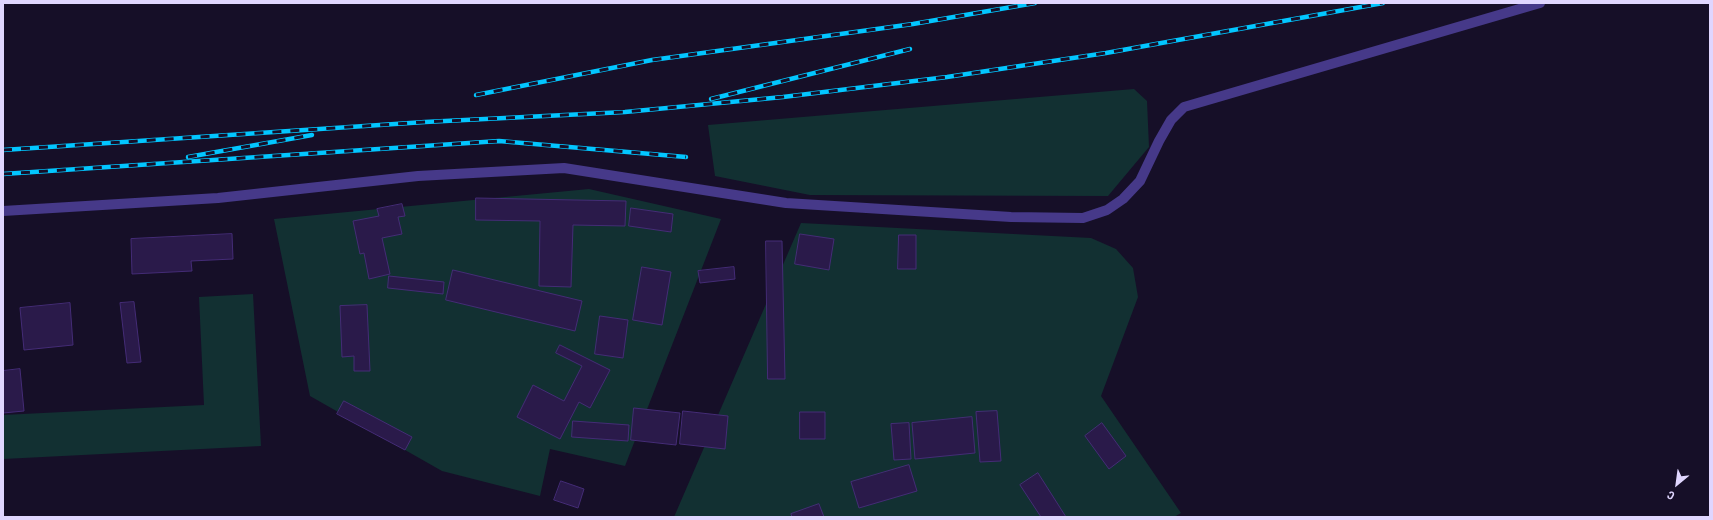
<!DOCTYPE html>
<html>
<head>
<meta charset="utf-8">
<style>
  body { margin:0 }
  #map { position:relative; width:1713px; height:520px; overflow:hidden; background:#160f28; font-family:"Roboto Condensed",sans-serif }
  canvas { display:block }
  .frame { position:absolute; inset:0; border:4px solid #e0d6ff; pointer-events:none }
  .north { position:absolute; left:1657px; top:464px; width:40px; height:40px; -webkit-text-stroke:3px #160f28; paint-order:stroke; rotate:209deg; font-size:11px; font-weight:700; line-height:16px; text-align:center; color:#e0d6ff }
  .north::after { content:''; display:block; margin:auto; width:14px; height:18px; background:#e0d6ff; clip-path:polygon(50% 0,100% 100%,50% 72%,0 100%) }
</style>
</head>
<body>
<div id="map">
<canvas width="1713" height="520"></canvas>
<div class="frame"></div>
<div class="north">С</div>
</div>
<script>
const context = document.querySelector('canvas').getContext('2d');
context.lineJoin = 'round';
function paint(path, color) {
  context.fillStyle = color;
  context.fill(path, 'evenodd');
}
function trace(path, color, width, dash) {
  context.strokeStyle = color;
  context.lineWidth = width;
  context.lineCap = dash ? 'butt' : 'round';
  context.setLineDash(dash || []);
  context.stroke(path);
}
const green = new Path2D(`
  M1134 89 1147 101 1149 147 1108 196 810 195 715 176 708 125Z
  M589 189 721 219 625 466 550 449 540 496 442 471 310 396 274 219Z
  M801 223 1091 238 1116 249 1133 268 1138 297 1101 396 1181 513 1174 517H674Z
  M253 294 261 446 3 459V415L204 405 199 297Z`);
const building = new Path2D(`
  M476 198 626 201 625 226 573 225 571 287 539 286 540 221 476 220Z
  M402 204 405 216 398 217 402 234 382 238 390 274 369 279 364 253 360 254 353 221 379 216 377 209Z
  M631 208 673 214 671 232 629 226Z
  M232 234 233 259 191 261 192 271 132 274 131 239Z
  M800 234 834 239 829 270 795 264Z
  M899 235H916V269H898Z
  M766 241H782L785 379H768Z
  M642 267 671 272 662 325 633 320Z
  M734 267 735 279 700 283 698 271Z
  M453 270 582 301 575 331 446 300Z
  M389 276 444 282 443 294 388 288Z
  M134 302 141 362 127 363 120 303Z
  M70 303 73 345 24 350 20 308Z
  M367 305 370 371H354V356L342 357 340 306Z
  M600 316 628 320 623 358 595 354Z
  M560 345 610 370 590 408 579 402 560 439 517 417 533 385 564 401 582 366 556 353Z
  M20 369 24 411 3 413V371Z
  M344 401 412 437 405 450 337 414Z
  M634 408 680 413 676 445 631 440Z
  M683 411 728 416 725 449 680 444Z
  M997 411 1001 461 980 462 976 412Z
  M800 412H825V439H800Z
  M972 417 975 453 915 459 912 423Z
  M573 421 629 425 628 441 572 437Z
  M909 423 911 459 894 460 891 424Z
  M1102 423 1126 456 1109 469 1085 436Z
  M909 465 917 491 859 508 851 482Z
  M1038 473 1066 517H1041L1020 485Z
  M561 481 584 489 578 508 554 500Z
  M819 504 824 517H792L791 514Z`);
const lane = new Path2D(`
  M3 211 218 198 418 176 564 168 786 203 1011 217 1083 218 1107 210 1123 199 1140 181 1159 141 1171 120 1184 107 1540 3`);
const rail = new Path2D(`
  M476 95 652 60 913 24 1035 3
  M711 99 910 49
  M3 150 425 122 625 112 783 97 947 77 1106 53 1383 3
  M188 157 312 135
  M3 174 499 141 686 157`);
paint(green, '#123032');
paint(building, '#2a1a4a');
trace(building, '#442c76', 1);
trace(lane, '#463989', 10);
trace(rail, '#02c6ff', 4.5);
trace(rail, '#160f28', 3, [9]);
</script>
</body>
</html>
